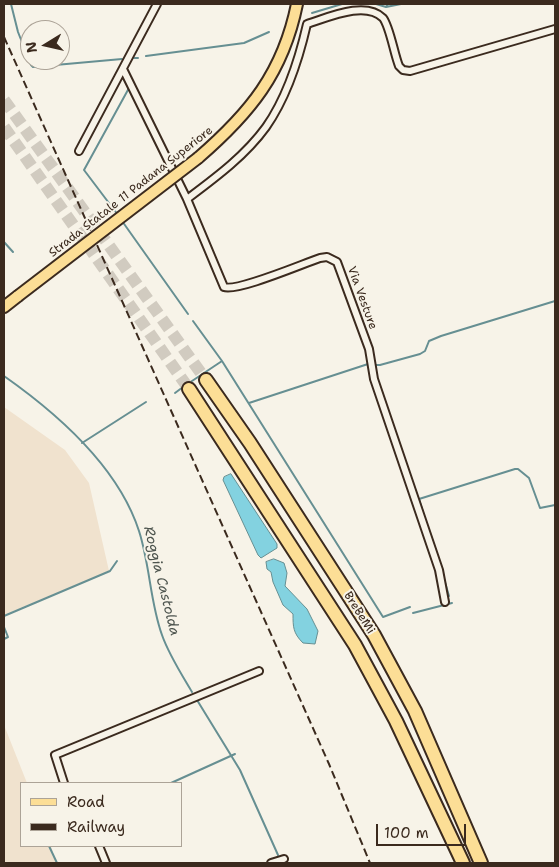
<!DOCTYPE html>
<html>
<head>
<meta charset="utf-8">
<style>
  body { margin:0 }
  #map { position:relative; width:559px; height:867px; overflow:hidden; background:#f7f3e8; font-family:"Shantell Sans",sans-serif }
  canvas { display:block }
  .frame { position:absolute; inset:0; border:5px solid #3b2a1e; pointer-events:none }
  .legend { position:absolute; left:20px; top:782px; width:162px; height:65px; box-sizing:border-box; background:#f7f3e8; border:1px solid #aca397; margin:0; padding:6px 9px; list-style:none; font-size:15px; color:#3b2a1e }
  .legend li { display:flex; align-items:center; gap:10px; height:25px }
  .legend b { width:25px; border:1px solid #aca397 }
  .north { position:absolute; left:20px; top:20px; width:50px; height:50px; box-sizing:border-box; background:#f7f3e8; border:1px solid #aca397; border-radius:50%; rotate:261deg; font-size:14px; font-weight:700; line-height:20px; text-align:center; color:#3b2a1e }
  .north::after { content:''; display:block; margin:auto; width:18px; height:22px; background:#3b2a1e; clip-path:polygon(50% 0,100% 100%,50% 72%,0 100%) }
  .scale { position:absolute; left:376px; top:824px; width:90px; height:22px; box-sizing:border-box; border:2px solid #3b2a1e; border-top:0; padding-left:6px; font-size:15px; line-height:18px; white-space:nowrap; color:#3b2a1e; -webkit-text-stroke:4px #f7f3e8; paint-order:stroke }
</style>
</head>
<body>
<div id="map">
<canvas width="559" height="867"></canvas>
<div class="frame"></div>
<ul class="legend">
<li><b style="height:6px;background:#fcde96"></b>Road</li>
<li><b style="height:6px;background:#3b2a1e"></b>Railway</li>
</ul>
<div class="north">N</div>
<div class="scale">100 m</div>
</div>
<script>
const context = document.querySelector('canvas').getContext('2d');
context.lineJoin = 'round';
function paint(path, color) {
  context.fillStyle = color;
  context.fill(path, 'evenodd');
}
function trace(path, color, width, dash) {
  context.strokeStyle = color;
  context.lineWidth = width;
  context.lineCap = dash ? 'butt' : 'round';
  context.setLineDash(dash || []);
  context.stroke(path);
}
function label(font, color, halo, rows, align = 'center') {
  context.font = font + ' "Shantell Sans",sans-serif';
  context.lineWidth = 4;
  context.setLineDash([]);
  context.textBaseline = 'middle';
  context.strokeStyle = halo;
  context.fillStyle = color;
  for (const [text, x, y, turn = 0] of rows) {
    context.save();
    context.translate(x, y);
    context.rotate((+turn || 0) * Math.PI / 180);
    context.textAlign = isNaN(turn) ? turn : align;
    if (halo) context.strokeText(text, 0, 0);
    context.fillText(text, 0, 0);
    context.restore();
  }
}
const built = new Path2D(`
  M4 407 65 450 89 483 109 571 4 615Z
  M4 725 27 783H21V846H51L56 863H4Z`);
const water = new Path2D(`
  M231 474 277 544V548L261 558 258 555 223 480 224 477Z
  M274 559 284 563 287 573 285 586 307 609 318 631 315 644 303 643C293 633 293 627 293 614L283 605 273 582 271 572 267 569 266 562Z`);
const stream = new Path2D(`
  M11 4 18 32 31 65 33 67 122 59
  M376 4 386 7 388 4
  M386 7 401 4
  M312 13 342 4
  M146 56 244 43 269 32
  M134 58H138
  M118 215 84 170 129 88
  M122 221 188 314
  M4 242 13 252
  M193 321 222 361 383 617 410 607
  M373 365H380L420 354 425 351 429 341 441 336 555 301
  M4 376C58 414 118 466 139 531 150 565 150 602 162 635 169 655 182 675 192 692
  M189 383 222 361
  M175 393 183 387
  M249 403 368 364
  M82 443 146 402
  M429 532 419 499 515 469H518L529 478 540 508 555 505
  M435 548 449 596
  M413 613 452 603
  M4 616 110 571 117 561
  M4 627 8 637 4 639
  M197 700 240 770 278 855
  M171 783 235 754
  M49 846 57 863`);
const motorwayTunnel = new Path2D(`
  M4 100 206 380
  M4 127 189 389`);
const minor = new Path2D(`
  M123 69 187 199 224 287C237 292 302 264 320 258L327 257 337 262 369 349 374 379 439 570 445 602
  M79 151 157 4
  M187 199C215 178 245 156 266 127 287 97 299 59 307 24 327 18 365 0 383 18 390 27 394 54 399 66L403 70 410 71 555 29
  M64 783 55 755 259 671
  M99 846 106 863
  M271 863 284 859`);
const primary = new Path2D(`
  M198 158C250 113 283 73 297 4
  M4 307 18 296`);
const motorway = new Path2D(`
  M206 380 250 443 374 635 415 711 481 863
  M189 389 355 645 396 721 463 863`);
const rail = new Path2D(`
  M4 37 329 764 370 863`);
const primaryBridge = new Path2D(`
  M18 296 198 158`);
const streetNames = [
  ["Strada Statale 11 Padana Superiore",131,192,-38],
  ["Via Vesture",362,298,70],
  ["BreBeMi",359,613,58]
];
const waterNames = [
  ["Roggia Castolda",161,581,76]
];
paint(built, '#f0e2ce');
paint(water, '#83d2e0');
trace(water, '#668f92', 1);
trace(stream, '#668f92', 2);
trace(motorwayTunnel, '#d1cbc0', 12, [12, 6]);
trace(minor, '#3b2a1e', 10);
trace(primary, '#3b2a1e', 14);
trace(motorway, '#3b2a1e', 16);
trace(minor, '#f7f3e8', 6);
trace(primary, '#fcde96', 10);
trace(motorway, '#fcde96', 12);
trace(rail, '#3b2a1e', 2, [8, 4]);
trace(primaryBridge, '#3b2a1e', 14, []);
trace(primaryBridge, '#fcde96', 10);
label('12px', '#3b2a1e', '#f7f3e8', streetNames);
label('italic 14px', '#4d544e', '#f7f3e8', waterNames);
</script>
</body>
</html>
